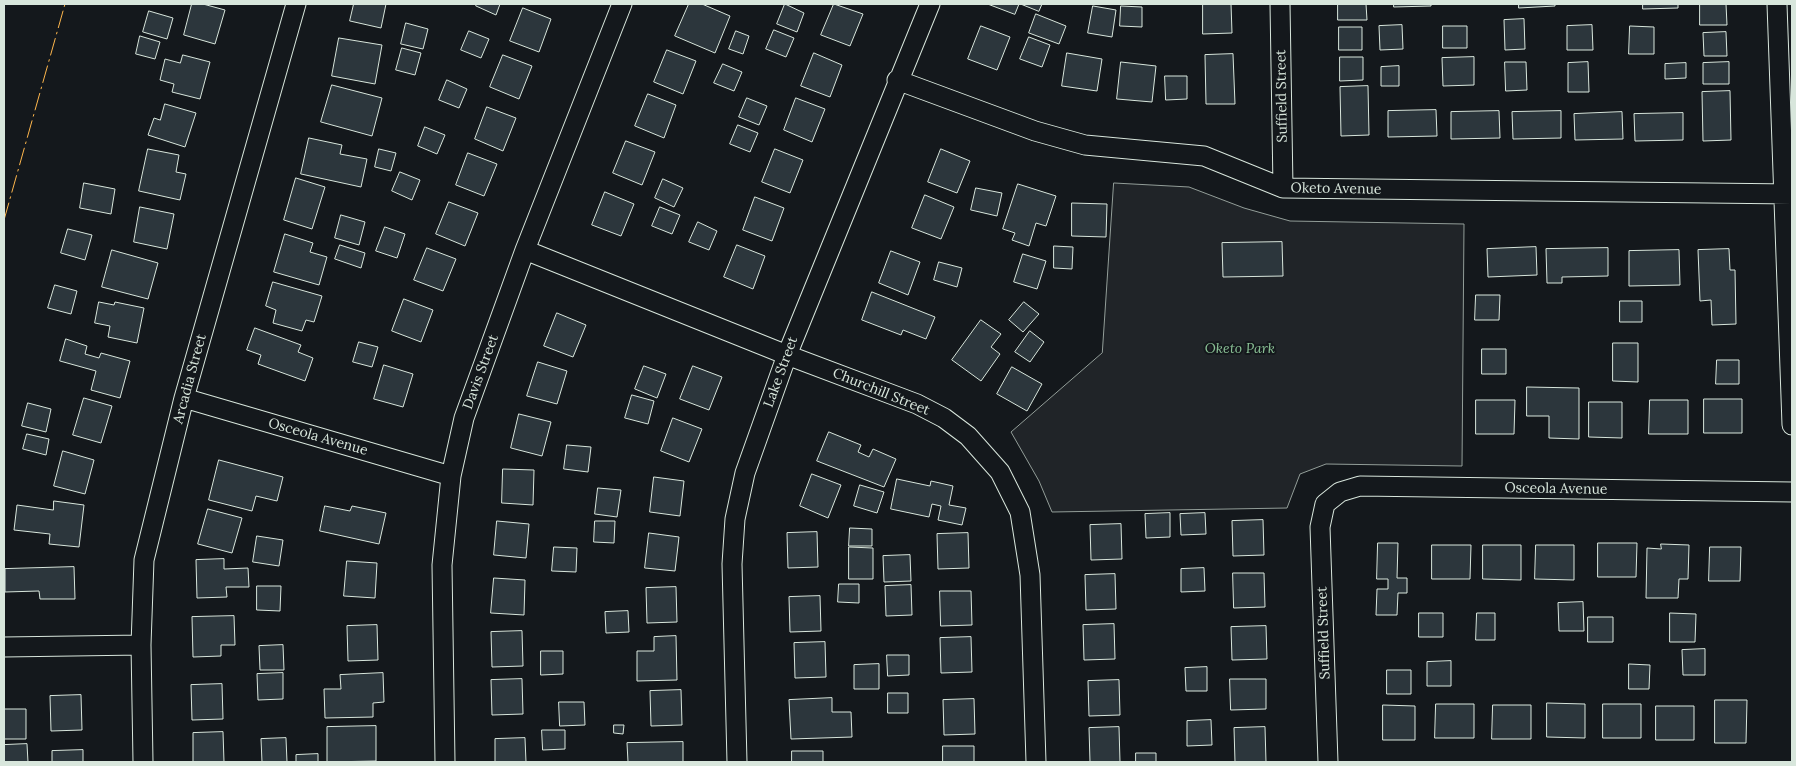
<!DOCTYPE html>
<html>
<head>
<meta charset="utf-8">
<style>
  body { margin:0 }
  #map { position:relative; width:1796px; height:766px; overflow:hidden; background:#14181c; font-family:Lora,serif }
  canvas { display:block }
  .frame { position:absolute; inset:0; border:5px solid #d8e6dc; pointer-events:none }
</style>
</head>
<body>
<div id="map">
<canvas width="1796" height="766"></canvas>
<div class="frame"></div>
</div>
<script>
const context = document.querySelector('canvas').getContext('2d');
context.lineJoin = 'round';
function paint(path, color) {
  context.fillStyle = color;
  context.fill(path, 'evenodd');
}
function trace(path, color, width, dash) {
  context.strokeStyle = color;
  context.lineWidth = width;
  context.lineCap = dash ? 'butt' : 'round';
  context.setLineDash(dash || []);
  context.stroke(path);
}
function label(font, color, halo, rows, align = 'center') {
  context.font = font + ' Lora,serif';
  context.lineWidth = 4;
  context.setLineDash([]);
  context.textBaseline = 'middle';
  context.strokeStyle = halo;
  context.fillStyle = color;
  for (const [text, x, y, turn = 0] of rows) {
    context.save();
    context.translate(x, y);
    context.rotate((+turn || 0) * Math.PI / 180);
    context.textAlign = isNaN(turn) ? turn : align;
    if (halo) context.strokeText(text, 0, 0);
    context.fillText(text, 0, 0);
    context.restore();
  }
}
const green = new Path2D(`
  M1114 183 1189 187 1244 208 1290 221 1464 224 1462 466 1326 464 1300 474 1287 508 1052 512 1039 481 1011 432 1102 353Z`);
const building = new Path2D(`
  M192 4H203L225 10 215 44 184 35Z
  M354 4H386L381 28 350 21Z
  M477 4H500L496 15 476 6Z
  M689 4H702L730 16 715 53 675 36Z
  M785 4 804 13 797 32 777 24Z
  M834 4 863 14 850 46 821 35Z
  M988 4H1019L1015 14Z
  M1021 4H1042L1039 11Z
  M1203 4H1231L1232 33 1203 34Z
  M1338 4H1366L1367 20H1338Z
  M1394 4H1431V6L1394 7Z
  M1519 4H1555V6L1519 8Z
  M1643 4H1678V8L1643 9Z
  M1700 4H1726L1727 25H1700Z
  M1093 6 1116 10 1112 37 1088 33Z
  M1121 6 1142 7V27L1120 26Z
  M523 8 551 19 539 52 510 41Z
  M149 11 173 18 167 39 143 32Z
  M1036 14 1066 26 1059 44 1029 33Z
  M1524 19 1525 49 1505 50 1504 20Z
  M406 23 428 29 423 49 401 44Z
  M1402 25 1403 49 1380 50 1379 26Z
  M1592 25 1593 50H1567V26Z
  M981 26 1010 37 997 70 968 59Z
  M1443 26H1467V48H1443Z
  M1630 26 1654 27V54H1629Z
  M1339 27H1362V50H1339Z
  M774 30 794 38 786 57 766 49Z
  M469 31 489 39 481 58 461 50Z
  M736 31 749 36 743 54 729 49Z
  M1726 32 1727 56H1704L1703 33Z
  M140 36 160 42 155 59 136 54Z
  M1029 37 1050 45 1042 67 1020 59Z
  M339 38 382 45 375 84 332 76Z
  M402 48 421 53 415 75 396 70Z
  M667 50 696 61 683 94 654 82Z
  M814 53 842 65 830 97 801 86Z
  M1067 53 1102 59 1097 91 1062 86Z
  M1233 54 1235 104H1206L1205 55Z
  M183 55 210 62 200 99 172 92 174 84 160 80 165 59 180 63Z
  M503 55 532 66 519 99 490 87Z
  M1340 57H1363V80L1340 81Z
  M1474 57V85L1443 86 1442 58Z
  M1121 62 1156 66 1152 102 1117 99Z
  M1505 62H1526L1527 90 1506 91Z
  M1588 62 1589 92H1568V63Z
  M1729 62V84H1703V63Z
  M1686 63V78L1665 79V64Z
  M723 64 742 72 734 91 714 83Z
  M1399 66V86H1381V67Z
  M1165 76H1187V99L1166 100Z
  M447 80 467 89 459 108 439 100Z
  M332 85 382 98 372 136 321 122Z
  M1368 86 1369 135 1341 136 1340 87Z
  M1730 91 1731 140 1703 141 1702 92Z
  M648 94 676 105 664 138 635 126Z
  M747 98 767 106 759 125 739 117Z
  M796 98 825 109 812 142 784 130Z
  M165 104 196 113 185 147 148 135 154 118 160 120Z
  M487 107 516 118 503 151 475 139Z
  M1436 110 1437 136 1388 137V111Z
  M1499 111 1500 138 1451 139V112Z
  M1561 111V138L1513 139 1512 112Z
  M1622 112 1623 139 1575 140 1574 114Z
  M1683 113V140L1635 141 1634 114Z
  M738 125 758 133 750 152 730 144Z
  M425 127 445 135 437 154 418 146Z
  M309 138 342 145 340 154 367 159 361 187 301 174Z
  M626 141 655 152 642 185 613 173Z
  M148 149 179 155 176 172 186 174 180 200 139 191Z
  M379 149 396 153 391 171 375 167Z
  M775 149 803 160 790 193 762 182Z
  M941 149 970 161 957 193 928 182Z
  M468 153 497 164 484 196 456 185Z
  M400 172 420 180 412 200 392 191Z
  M296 178 325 187 312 229 284 220Z
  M663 179 683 188 674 207 655 198Z
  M84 183 115 189 111 214 80 208Z
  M1018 184 1056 196 1046 226 1036 223 1029 246 1012 240 1015 233 1003 229Z
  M976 188 1002 193 997 216 971 210Z
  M605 192 634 204 621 236 592 225Z
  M925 195 954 207 941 239 912 228Z
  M755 197 784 208 772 241 743 230Z
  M449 202 478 213 465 246 436 234Z
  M1072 203 1107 204 1106 237 1072 236Z
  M140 207 174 214 167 249 134 242Z
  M660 207 680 215 672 234 652 226Z
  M341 215 365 222 359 245 335 238Z
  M698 222 717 231 709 250 689 242Z
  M385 227 405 234 397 258 376 251Z
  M68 229 92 235 85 260 61 253Z
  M285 234 313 243 310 252 327 257 319 285 274 272Z
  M1282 242 1283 276 1223 277 1222 243Z
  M340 245 365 253 361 268 335 259Z
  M737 245 765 256 753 289 724 277Z
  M1054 246 1073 247 1072 269 1054 268Z
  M1536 247 1537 275 1488 277 1487 249Z
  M427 248 456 259 443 291 414 280Z
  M1608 248V276L1562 277V283H1547L1546 249Z
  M1729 249 1730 270H1735L1736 324 1712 325 1711 300 1700 301 1698 250Z
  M112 250 158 263 148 299 102 287Z
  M1679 250 1680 285 1629 286V251Z
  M891 251 920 262 908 295 879 283Z
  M1023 254 1046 261 1037 289 1014 282Z
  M939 262 962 268 957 287 934 280Z
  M273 282 322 296 314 322 306 320 302 331 273 323 276 310 266 306Z
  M55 285 77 291 71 314 48 308Z
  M872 292 935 317 926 339 903 330 901 335 862 320Z
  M1476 295H1500L1499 320H1475Z
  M404 299 433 310 421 342 392 331Z
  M1620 301H1642V322H1620Z
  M99 302 114 305 115 302 144 308 137 343 108 337 110 326 95 323Z
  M1024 302 1039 314 1023 332 1009 320Z
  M557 313 586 325 573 357 544 346Z
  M981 320 1001 334 991 347 1000 354 981 381 952 360Z
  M255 328 301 345 298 352 313 358 305 381 258 364 261 355 247 350Z
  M1030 331 1044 342 1030 362 1015 352Z
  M66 339 87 346 85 354 99 358 101 353 130 361 120 398 91 390 96 371 60 361Z
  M359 342 378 347 372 367 353 362Z
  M1613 343H1638V382L1613 381Z
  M1482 349H1506V374H1482Z
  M1717 360H1739V384H1716Z
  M538 362 567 371 557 404 527 396Z
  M384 365 413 374 403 407 374 399Z
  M644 366 666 374 657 398 635 389Z
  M693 366 722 377 709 410 680 399Z
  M1012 367 1042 384 1027 411 997 394Z
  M1527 387 1579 388V439L1549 438V416H1527Z
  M632 395 654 401 648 424 625 418Z
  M84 398 112 406 101 443 73 435Z
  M1704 399H1742V433H1704Z
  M1476 400H1515L1514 434H1476Z
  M1650 400H1688V434H1649Z
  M1589 402H1622V438L1589 437Z
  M28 403 51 409 46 432 22 426Z
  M519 414 551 422 542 456 511 448Z
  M673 418 702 429 689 462 661 451Z
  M829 432 861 445 858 452 869 457 873 449 896 459 884 487 817 461Z
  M27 434 49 439 46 455 23 449Z
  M567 445 591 447 588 472 564 469Z
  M63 451 94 460 85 494 54 486Z
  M219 460 283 477 277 501 256 496 252 511 209 500Z
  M503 469 534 470 533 505 502 503Z
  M812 474 841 485 828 518 800 506Z
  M654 477 684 481 680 516 650 512Z
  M897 479 930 486 931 481 953 486 949 505 966 508 962 525 938 520 941 506 932 504 929 517 891 509Z
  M860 485 884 492 877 513 854 506Z
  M598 488 621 490 617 517 595 514Z
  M54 501 84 505 79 547 49 544 50 534 14 530 17 505 53 510Z
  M325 506 350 511 352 506 386 513 379 544 320 531Z
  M208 509 242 518 232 553 198 544Z
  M1170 513V537L1146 538 1145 514Z
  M1205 513 1206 534 1181 535 1180 514Z
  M1263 520 1264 555 1233 556 1232 521Z
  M497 521 529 524 526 558 494 555Z
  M595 521H615L614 543 594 542Z
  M1121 524 1122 559 1091 560 1090 525Z
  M850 528 872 529V546H849Z
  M817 532 818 567 788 568 787 533Z
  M649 533 679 537 675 571 645 568Z
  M968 533 969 568 938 569 937 534Z
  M257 536 283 540 279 566 253 562Z
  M1378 543H1398L1397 578H1407V593H1398L1397 615H1376L1377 589H1388V579H1377Z
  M1598 543H1637L1636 577H1598Z
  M1661 544 1689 545 1688 579H1679L1678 598H1646L1647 548 1661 549Z
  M1432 545H1471L1470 579H1432Z
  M1483 545H1521V580L1483 579Z
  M1536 545H1574V580L1535 579Z
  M554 547 577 548 576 572 552 571Z
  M849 547 873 548V579H849Z
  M1710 547H1741L1740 581H1709Z
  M910 555 911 581 884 582 883 556Z
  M224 559V569L248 568 249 587H226L227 597 197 598 196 560Z
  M347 561 377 563 375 598 344 596Z
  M74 567 75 599H40L39 591 5 592V569Z
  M1204 568 1205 591 1181 592V569Z
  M1233 573H1264L1265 607 1234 608Z
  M1115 574 1116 609 1086 610 1085 575Z
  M494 578 525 580 524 615 491 613Z
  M839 584H859V603L838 602Z
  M911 585 912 615 886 616 885 586Z
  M257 586H281L280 611 257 610Z
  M676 587 677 622 647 623 646 588Z
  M940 591H971L972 625 941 626Z
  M820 596 821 631 790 632 789 597Z
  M1583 602 1584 631H1559L1558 603Z
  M628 611 629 632 606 633 605 612Z
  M1419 613H1443V637H1419Z
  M1477 613H1495V640H1476Z
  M1670 613 1696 614 1695 642H1670Z
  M234 616 235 645H221V656L193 657 192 617Z
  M1588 617H1613V642H1588Z
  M1114 624 1115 659 1084 660 1083 625Z
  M377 625 378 660 348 661 347 626Z
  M1266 626 1267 659 1232 660 1231 627Z
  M522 631 523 666 492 667 491 632Z
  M676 636 677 680 637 681V651H654V637Z
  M971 637 972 672 941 673 940 638Z
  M825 642 826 677 795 678 794 643Z
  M283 645 284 670H260L259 646Z
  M1705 649V675H1683L1682 650Z
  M541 651H563V674L541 675Z
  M887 655H909V675L888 676Z
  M1451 661V686H1427V662Z
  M879 664V689H854V665Z
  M1629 664 1650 665 1649 689H1629Z
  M1207 667V691H1186L1185 668Z
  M1387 670H1411V694H1387Z
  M283 673V699L258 700 257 674Z
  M383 673 384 702 373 703V717L325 718 324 689H341L340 675Z
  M522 679 523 714 492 715 491 680Z
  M1230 679H1266V709L1231 710Z
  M1119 680 1120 715 1089 716 1088 681Z
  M222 684 223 719 192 720 191 685Z
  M681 690 682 725 651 726 650 691Z
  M888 693H908V713H888Z
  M81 695 82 730 51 731 50 696Z
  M832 698V712H851L852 737 791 739 789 700Z
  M974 699 975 734 944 735 943 700Z
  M1715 700H1747L1746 743H1715Z
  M559 702H584L585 725 560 726Z
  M1547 703 1585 704V738L1547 737Z
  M1436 704H1474V738H1435Z
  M1603 704H1641V738H1603Z
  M1383 705 1415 706V740H1383Z
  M1493 705H1531V739H1492Z
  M1656 706H1694V740H1656Z
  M4 709H26V739H4Z
  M1211 720 1212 745 1187 746V721Z
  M614 725H624L623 734 614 733Z
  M376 726V761L327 762V727Z
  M1119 727 1120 762H1090L1089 728Z
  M1265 727 1266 762H1235L1234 728Z
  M542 730H565V749L543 750Z
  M223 732 224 762H193V733Z
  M286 738 287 762H262L261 739Z
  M525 738 526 762H495V739Z
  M683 742V762H628L627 743Z
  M27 744 28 762H4V745Z
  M943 746H974V762H943Z
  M83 750V762H52V751Z
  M792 751H823V762H792Z
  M1136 753H1156V762H1136Z
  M318 754V762H296V755Z`);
const street = new Path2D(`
  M1280 4 1283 188
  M1777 4 1792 425
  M897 80 1035 131 1085 145 1204 156 1283 188 1792 194
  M525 250 787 355 917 404 944 418 968 436 1000 472 1020 512 1030 575 1036 762
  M184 398 451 476
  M4 647 141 645
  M143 762 141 645 144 560 184 398 296 4
  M445 762 442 565 451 476 464 418 525 250 622 4
  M737 762 732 564 735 519 745 473 787 355 930 4
  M1328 762 1320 527 1325 504 1340 492 1360 486 1792 492`);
const power = new Path2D(`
  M4 220 65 4`);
const streetNames = [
  ["Suffield Street",1282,96,-91],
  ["Oketo Avenue",1336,189,1],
  ["Davis Street",481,372,-70],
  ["Lake Street",781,372,-70],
  ["Arcadia Street",190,379,-75],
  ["Churchill Street",881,392,22],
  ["Osceola Avenue",318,437,16],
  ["Osceola Avenue",1556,489,1],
  ["Suffield Street",1324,633,-92]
];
const parkNames = [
  ["Oketo Park",1240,349]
];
paint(green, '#202428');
trace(green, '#939e99', 1);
paint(building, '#2c363c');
trace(building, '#d8e6dc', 1);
trace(street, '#d8e6dc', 21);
trace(street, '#14181c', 19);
trace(power, '#ffb74d', 1, [18, 4, 2.5, 4]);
label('14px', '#d8e6dc', '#14181c', streetNames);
label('italic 14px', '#8ac095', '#14181c', parkNames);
</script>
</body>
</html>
